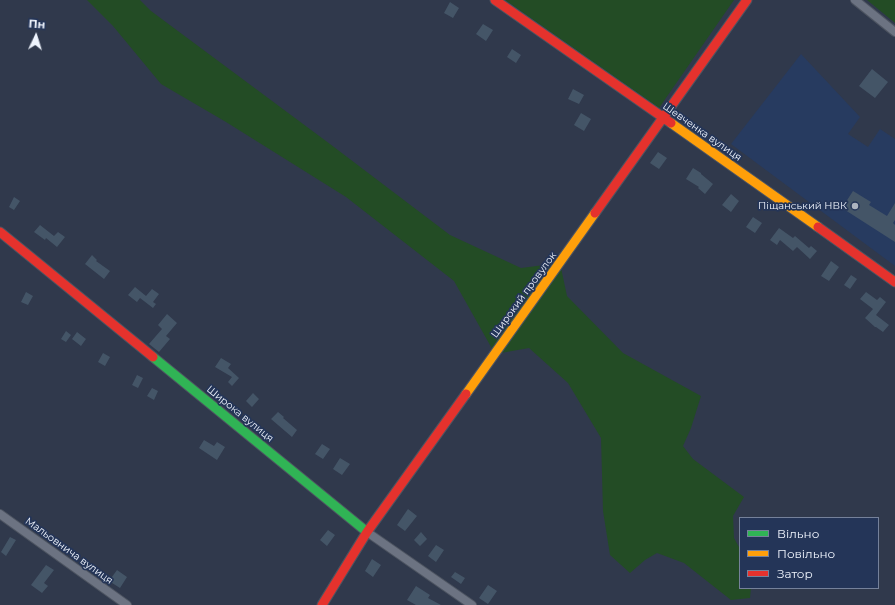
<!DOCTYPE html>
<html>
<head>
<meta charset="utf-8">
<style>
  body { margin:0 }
  #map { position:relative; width:895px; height:605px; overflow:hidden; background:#30394c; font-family:Montserrat,sans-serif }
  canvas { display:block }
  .legend { position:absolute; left:739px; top:517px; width:140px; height:72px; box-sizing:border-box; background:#243558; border:1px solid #75819a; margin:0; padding:5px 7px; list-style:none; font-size:12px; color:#eff4fd }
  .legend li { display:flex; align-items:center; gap:8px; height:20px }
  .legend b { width:20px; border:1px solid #75819a }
  .north { position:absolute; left:16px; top:16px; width:40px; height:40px; -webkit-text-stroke:3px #243558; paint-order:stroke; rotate:4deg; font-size:11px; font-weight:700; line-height:16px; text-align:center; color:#eff4fd }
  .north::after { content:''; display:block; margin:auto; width:14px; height:18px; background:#eff4fd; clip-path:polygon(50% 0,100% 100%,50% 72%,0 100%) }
</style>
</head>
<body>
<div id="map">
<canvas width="895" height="605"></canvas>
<ul class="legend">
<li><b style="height:5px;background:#30b455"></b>Вільно</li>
<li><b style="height:5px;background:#ff9f0a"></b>Повільно</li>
<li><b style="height:5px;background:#e5322d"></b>Затор</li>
</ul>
<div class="north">Пн</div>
</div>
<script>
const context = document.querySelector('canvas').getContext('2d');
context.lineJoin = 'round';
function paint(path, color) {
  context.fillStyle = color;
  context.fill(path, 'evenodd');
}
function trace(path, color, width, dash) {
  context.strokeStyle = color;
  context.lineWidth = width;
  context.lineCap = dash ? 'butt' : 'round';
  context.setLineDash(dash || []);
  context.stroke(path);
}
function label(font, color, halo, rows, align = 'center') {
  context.font = font + ' Montserrat,sans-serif';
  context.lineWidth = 3.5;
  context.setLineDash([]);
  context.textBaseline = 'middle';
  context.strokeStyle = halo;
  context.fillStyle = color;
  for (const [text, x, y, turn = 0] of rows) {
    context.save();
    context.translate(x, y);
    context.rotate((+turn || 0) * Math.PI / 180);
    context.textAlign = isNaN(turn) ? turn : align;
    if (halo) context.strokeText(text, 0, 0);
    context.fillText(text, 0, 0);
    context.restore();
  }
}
const built = new Path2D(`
  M801 54 860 117 848 134 868 147 880 129 895 139V266L731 144Z`);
const green = new Path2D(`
  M87 0H140L151 11 330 144 450 235 521 268 560 263 567 296 623 353 701 396 691 428 683 446 693 459 744 497 733 516 734 538 740 549V588H751L750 598 731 600 684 563 657 553 645 560 630 573 610 555 603 511 601 438 568 383 529 348 495 354 454 281 346 197 226 122 161 84 113 26Z
  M505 0H734L659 108Z
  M867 0H895V23Z`);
const building = new Path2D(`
  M450 2 459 8 453 18 444 13Z
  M483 24 493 30 486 41 476 34Z
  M512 49 521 55 516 63 507 57Z
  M872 69 888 82 875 98 859 86Z
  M573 89 584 95 579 104 568 99Z
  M581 113 591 119 584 131 574 125Z
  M658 152 667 158 659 169 650 163Z
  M693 168 701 173V174L713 184 705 194 698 188 699 187 686 179Z
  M853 191 871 202 869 205 887 216 895 203V220L893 223 895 225V242L842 208Z
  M731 194 739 201 731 212 722 205Z
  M14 197 20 201 14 210 9 207Z
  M753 217 762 223 755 233 746 227Z
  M40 225 54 236 58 232 65 237 57 247 46 238 45 240 34 232Z
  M779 228 793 238 795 236 809 248 811 246 817 251 810 259 797 247 793 251 780 240 777 245 770 240Z
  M92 255 97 260 96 261 110 271 104 279 85 264Z
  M831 261 839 267 829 281 821 276Z
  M851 275 857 279 850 289 844 285Z
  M135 287 146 296 152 289 159 294 153 302 156 304 153 308 140 298 137 302 128 295Z
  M26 292 33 296 28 305 21 302Z
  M866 292 877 300 880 297 886 302 876 315 889 325 883 332 876 327H875L865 318 873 309 860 299Z
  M167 314 177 323 166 336 170 339 159 352 149 344 162 329 158 325Z
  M66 331 71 335 66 342 61 339Z
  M77 332 86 339 81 346 72 339Z
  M103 353 110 357 105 366 98 362Z
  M221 358 231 364 228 368 239 378 232 386 228 382 232 377 215 367Z
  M137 375 143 378 138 388 132 385Z
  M152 388 158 391 154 400 147 396Z
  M253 393 259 399 252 407 246 401Z
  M278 412 284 417 283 418 297 430 292 437 271 419Z
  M204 440 214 446 217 442 225 447 217 460 199 448Z
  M322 444 330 449 323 459 315 454Z
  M340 458 350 464 342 475 333 469Z
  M408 509 417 516 405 531 397 525Z
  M328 530 335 535 327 546 320 540Z
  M421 532 427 539 420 546 414 540Z
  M10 537 16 540 6 556 1 552Z
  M436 545 444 550 436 562 428 556Z
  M372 559 381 565 373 577 365 571Z
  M46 565 54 570 44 583 48 586 42 593 31 585Z
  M117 570 127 577 120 588 109 581Z
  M455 572 465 578 461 584 451 577Z
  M488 585 497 591 488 604 479 598Z
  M416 586 430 595 428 598 441 605H416L407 600Z`);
const street = new Path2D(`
  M855 0 895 32
  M0 514 127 605
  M367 532 472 605`);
const fast = new Path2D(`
  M153 357 367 532`);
const slow = new Path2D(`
  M671 123 818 227
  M466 394 595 213`);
const jam = new Path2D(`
  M495 0 671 123
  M595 213 747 0
  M818 227 895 282
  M0 232 153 357
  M322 605 367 532 466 394`);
const markers = [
  [855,206,4,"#acb3bf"]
];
const streetNames = [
  ["Шевченка вулиця",702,132,35],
  ["Широкий провулок",524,295,-54],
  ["Широка вулиця",240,414,39],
  ["Мальовнича вулиця",69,551,36]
];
const poiNames = [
  ["Піщанський НВК",847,206]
];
paint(built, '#273b60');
paint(green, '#234c25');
paint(building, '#445567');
trace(street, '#4d5461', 10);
trace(fast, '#4d5461', 11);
trace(slow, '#4d5461', 11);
trace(jam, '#4d5461', 11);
trace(street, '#6c7382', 8);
trace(fast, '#30b455', 9);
trace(slow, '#ff9f0a', 9);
trace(jam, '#e5322d', 9);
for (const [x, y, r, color] of markers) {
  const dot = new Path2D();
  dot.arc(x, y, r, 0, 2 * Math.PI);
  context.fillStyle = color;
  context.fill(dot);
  trace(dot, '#243558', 1.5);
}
label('10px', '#eff4fd', '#243558', streetNames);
label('10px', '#eff4fd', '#243558', poiNames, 'right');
</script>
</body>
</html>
